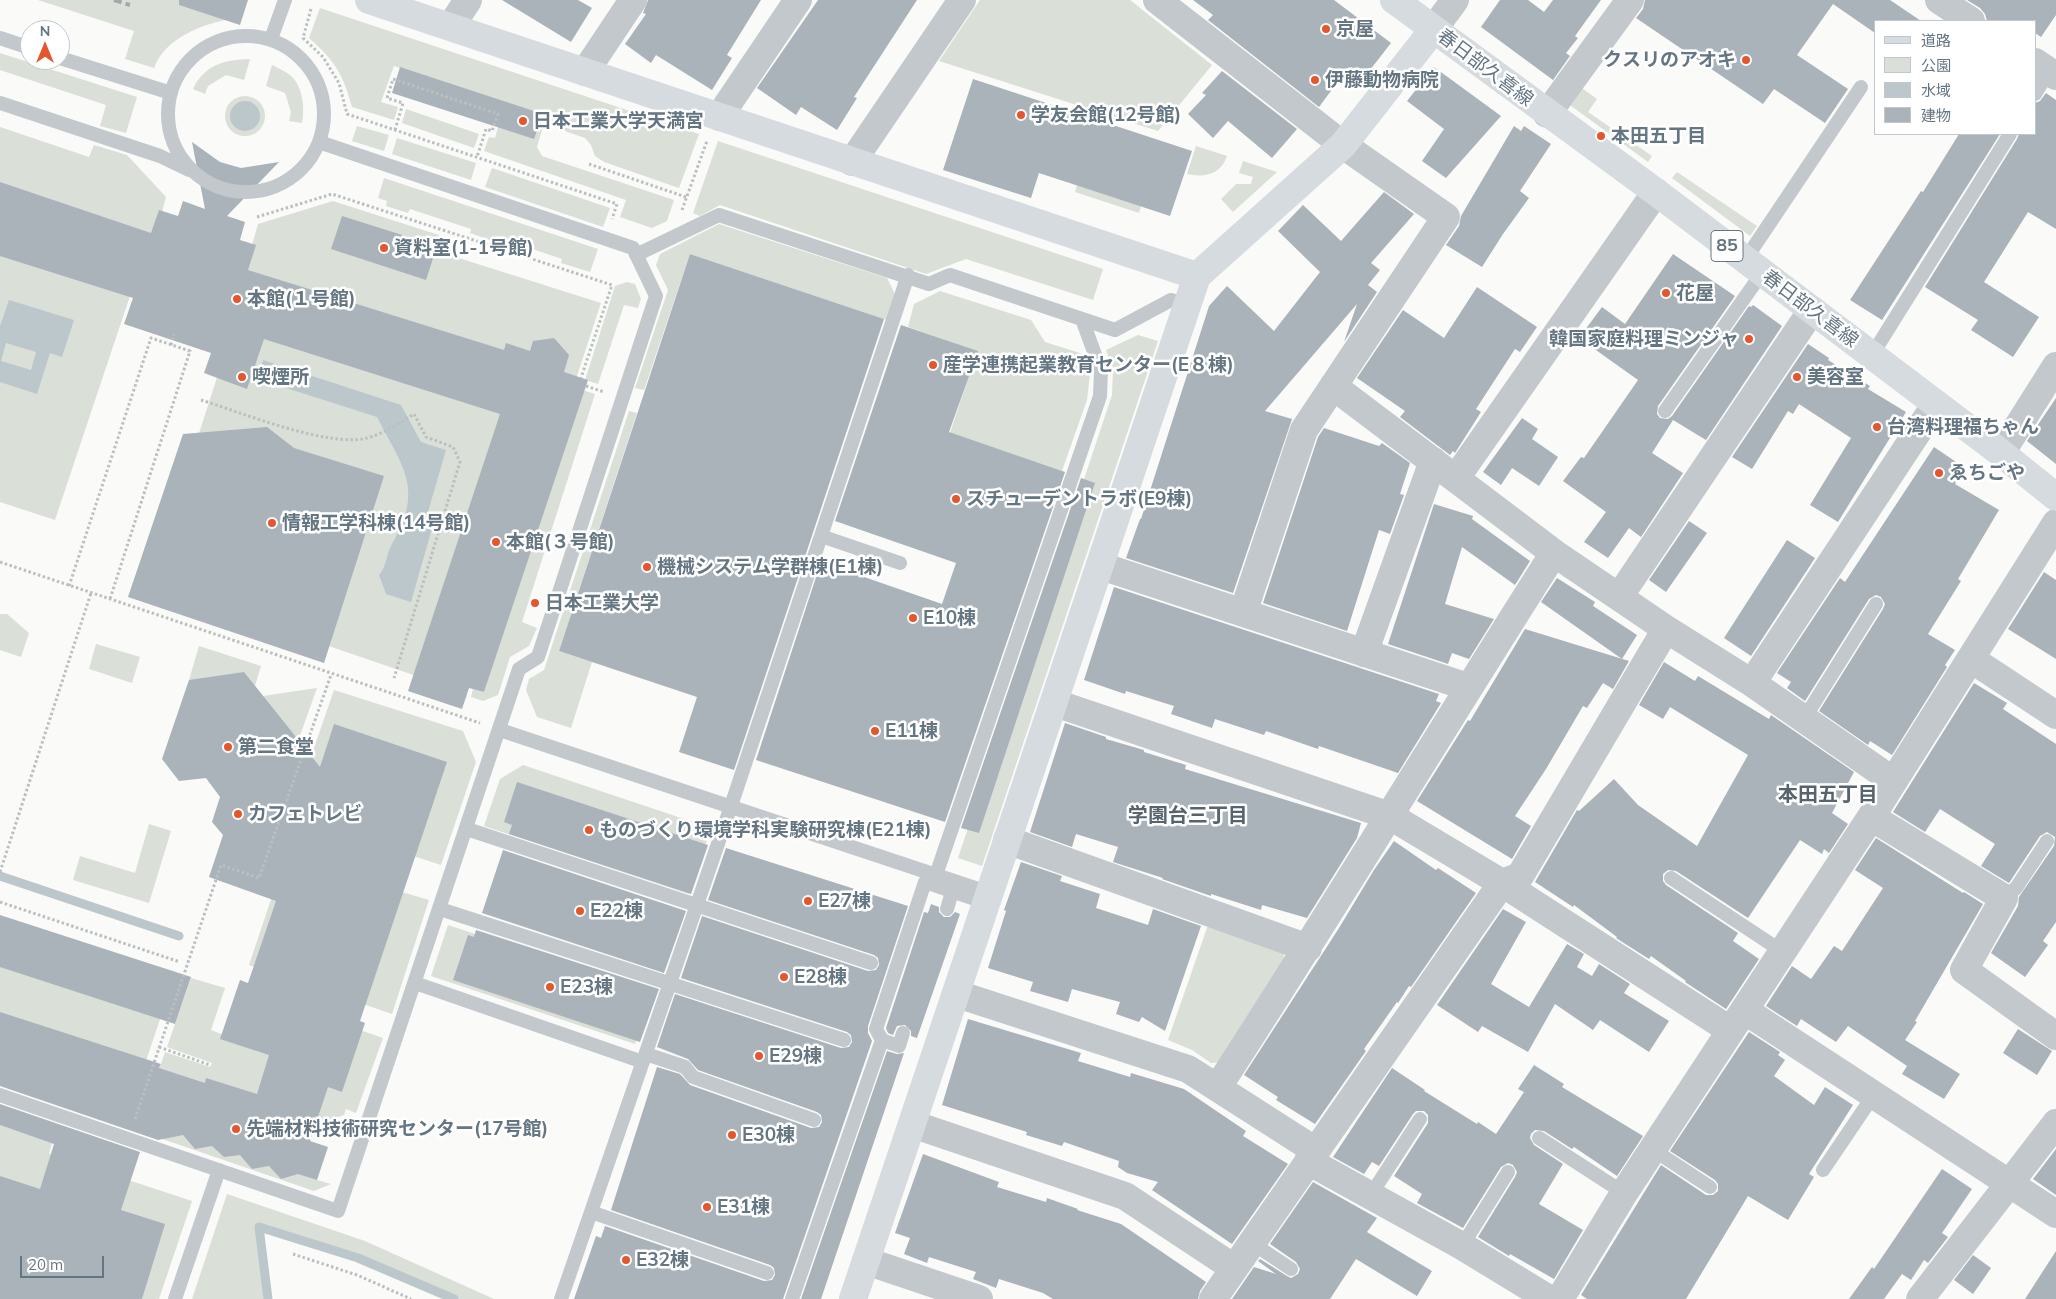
<!DOCTYPE html>
<html>
<head>
<meta charset="utf-8">
<style>
  body { margin:0 }
  #map { position:relative; width:2056px; height:1299px; overflow:hidden; background:#fafaf8; font-family:Mulish,"Noto Sans JP",sans-serif }
  canvas { display:block }
  .legend { position:absolute; left:1874px; top:20px; width:162px; height:115px; box-sizing:border-box; background:#fff; border:1px solid #c1c8cd; margin:0; padding:6px 9px; list-style:none; font-size:15px; color:#657683 }
  .legend li { display:flex; align-items:center; gap:10px; height:25px }
  .legend b { width:25px; border:1px solid #c1c8cd }
  .north { position:absolute; left:20px; top:20px; width:50px; height:50px; box-sizing:border-box; background:#fff; border:1px solid #c1c8cd; border-radius:50%; rotate:0deg; font-size:14px; font-weight:700; line-height:20px; text-align:center; color:#657683 }
  .north::after { content:''; display:block; margin:auto; width:18px; height:22px; background:#e4572e; clip-path:polygon(50% 0,100% 100%,50% 72%,0 100%) }
  .scale { position:absolute; left:20px; top:1256px; width:84px; height:22px; box-sizing:border-box; border:2px solid #657683; border-top:0; padding-left:6px; font-size:15px; line-height:18px; white-space:nowrap; color:#657683; -webkit-text-stroke:4px #fff; paint-order:stroke }
</style>
</head>
<body>
<div id="map">
<canvas width="2056" height="1299"></canvas>
<ul class="legend">
<li><b style="height:6px;background:#d6dbdf"></b>道路</li>
<li><b style="height:14px;background:#dadfd7"></b>公園</li>
<li><b style="height:14px;background:#bbc7cb"></b>水域</li>
<li><b style="height:14px;background:#aab3b9"></b>建物</li>
</ul>
<div class="north">N</div>
<div class="scale">20 m</div>
</div>
<script>
const context = document.querySelector('canvas').getContext('2d');
context.lineJoin = 'round';
function paint(path, color) {
  context.fillStyle = color;
  context.fill(path, 'evenodd');
}
function trace(path, color, width, dash) {
  context.strokeStyle = color;
  context.lineWidth = width;
  context.lineCap = dash ? 'butt' : 'round';
  context.setLineDash(dash || []);
  context.stroke(path);
}
function label(font, color, halo, rows, align = 'center') {
  context.font = font + ' Mulish,"Noto Sans JP",sans-serif';
  context.lineWidth = 5;
  context.setLineDash([]);
  context.textBaseline = 'middle';
  context.strokeStyle = halo;
  context.fillStyle = color;
  for (const [text, x, y, turn = 0] of rows) {
    context.save();
    context.translate(x, y);
    context.rotate((+turn || 0) * Math.PI / 180);
    context.textAlign = isNaN(turn) ? turn : align;
    if (halo) context.strokeText(text, 0, 0);
    context.fillText(text, 0, 0);
    context.restore();
  }
}
const green = new Path2D(`
  M38 0H238L231 19C202 24 165 38 154 68L125 59 134 31Z
  M980 0H1130L1212 65 1158 131 939 61Z
  M320 8 699 134 679 188 604 162 595 156 591 145 585 138 553 127 542 130 537 147 542 156 674 200 667 221 652 228 620 217 626 200 484 151 489 137 495 138 505 103 394 66 381 102 398 107 394 120 352 107C343 74 335 61 309 38Z
  M0 53 137 97 126 133 100 126 106 105 0 70Z
  M250 59 244 80 226 75 208 86 205 94 193 89C205 64 225 60 250 59Z
  M272 65C278 68 285 71 290 75 303 86 305 108 302 123L289 121 291 112 285 93 266 86Z
  M1579 86 1597 99 1588 112 1652 156 1648 162 1567 103Z
  M225 116a20 20 0 1 1 40 0a20 20 0 1 1-40 0Z
  M406 109 479 134 474 148 402 123Z
  M357 126 389 135 384 151 352 141Z
  M0 127 89 157 94 145 127 155 166 197 153 247 0 197Z
  M397 138 476 163 471 180 392 154Z
  M718 141 1103 269 1093 300 966 259 926 274 720 205 700 216 693 213Z
  M1196 146 1227 156C1221 174 1205 178 1187 174Z
  M1243 161 1277 172 1233 212 1221 199 1236 184H1251L1253 177 1239 173Z
  M492 168 610 208 603 227 485 187Z
  M1677 172 1757 226 1750 236 1672 178Z
  M384 178 598 249 590 272 561 263 562 259 500 238 498 243 470 233 471 229 410 209 408 213 386 206 387 201 378 198Z
  M1077 185 1141 206 1139 213 1075 192Z
  M333 201 448 238 443 253 601 303 575 382 243 276 258 224Z
  M0 209 144 254 55 520 0 502Z
  M719 224 887 278 895 294 887 320 690 254 644 390 635 388 668 290 656 265 660 254Z
  M627 282 635 284 641 299 638 308 624 305 598 384 585 380 615 286Z
  M940 291 1031 320 1045 342 1083 354 1090 374 1087 400 1062 471 950 433 977 351 908 327 914 304Z
  M244 294 535 381 434 682 150 585Z
  M1138 335 1158 341 982 866 958 858 1112 395 1113 370 1106 350Z
  M579 389 595 394 522 622 537 628 529 646 510 657 498 695 483 701 471 697 473 689 484 692Z
  M629 411 637 413 559 651 592 662 571 728 537 717 526 690 529 679 544 670Z
  M0 614H7L29 633 21 657 0 650Z
  M96 644 140 657 132 683 89 669Z
  M199 646 261 666 255 686 189 680Z
  M317 688 292 758 263 696Z
  M334 690 463 731 476 762 441 865 407 854 395 890 429 900 392 1014 249 965 295 828 287 826Z
  M523 765 711 828 689 894 484 826 500 779Z
  M149 824 171 831 149 903 73 880 80 856 135 873Z
  M448 925 652 993 635 1044 431 976Z
  M1208 925 1283 950 1285 961 1222 1062 1211 1063 1192 1050 1168 1040Z
  M0 953 160 967 176 972 124 1126 0 1085Z
  M191 978 225 988 211 1030 229 1037 308 1012 383 1038 356 1113 346 1109 344 1115 300 1129 317 1180 331 1184 314 1191 139 1131 165 1052 210 1067 212 1063 167 1047Z
  M0 1125 52 1143 49 1154 192 1201 159 1299H0Z
  M227 1194 365 1241 494 1299H454L358 1258 260 1227 268 1299H192Z`);
const water = new Path2D(`
  M230 116a15 15 0 1 1 30 0a15 15 0 1 1-30 0Z
  M9 300 74 320 62 357 50 353 37 394 0 382V326ZM6 343 36 352 31 370 1 361Z
  M263 360 401 405 421 442 446 450 425 522 433 525 411 602 386 594 379 575C387 566 386 554 392 544 425 489 402 466 377 417L258 379Z`);
const stream = new Path2D(`
  M0 876 179 936
  M268 1299 259 1227 358 1258 454 1299`);
const building = new Path2D(`
  M179 0H248L240 25 179 5Z
  M502 0H578L592 8 571 42Z
  M648 0H761L727 55 732 58 712 90 656 55 651 63 625 44 646 14 643 13Z
  M818 0H917L854 97 857 98 837 130 801 107 796 115 757 88Z
  M1193 0H1334L1391 43 1363 79 1348 68 1319 107 1208 20 1213 15Z
  M1500 0H1528L1544 12 1553 0H1601L1575 36 1578 38 1566 53 1570 56 1553 80 1481 27Z
  M1645 0H1890L1921 21H1875V33L1833 4 1797 55 1848 89 1825 123 1774 89 1763 104 1636 18 1643 9Z
  M1967 0H2056V15L2041 37 2035 33V21H1987L1985 14 1980 8Z
  M400 67 543 114 534 139 392 93Z
  M1434 67 1501 116 1446 178 1422 161 1444 129 1407 101Z
  M1222 71 1297 129 1272 158 1228 121 1213 138 1188 114 1206 95 1202 93Z
  M973 79 1192 151 1170 216 1039 173 1031 198 943 170Z
  M2046 93 2056 100V229L2028 212 1984 282 2039 317 2013 357 1971 330 1978 320 1925 287 2017 139 2019 134H2035V103L2040 101Z
  M1514 126 1521 131 1524 126 1551 144 1520 191 1529 198 1503 234 1482 267 1446 245 1459 226 1461 216Z
  M1959 134H2000L1882 320 1850 300 1921 191 1923 192Z
  M192 142 220 162 241 168 279 162 227 216 245 222 240 240 256 245 248 270 504 350 506 343 530 351 533 341 554 338 569 355 564 372 588 380 484 692 469 688 462 709 408 691 500 414 264 339 247 389 204 373 211 353 124 324 133 298 0 256V182L151 233 159 210 178 216 183 201 205 209Z
  M1384 192 1414 214 1371 263 1380 270 1368 285 1377 292 1344 342 1357 304 1265 411 1292 419 1233 593 1126 558 1140 519H1141L1209 306 1227 286 1274 331 1320 272 1278 231 1303 205 1341 241Z
  M342 216 437 246 426 280 331 249Z
  M690 254 884 319 734 770 679 752 697 697 559 651Z
  M1673 254 1735 296 1658 406 1657 414 1660 418 1668 419 1672 416 1749 306 1751 307 1753 305 1782 326 1706 440 1673 420 1652 453 1683 473 1641 537 1629 528 1608 558 1584 542 1606 512 1563 481 1581 457 1584 458 1638 380 1579 338 1602 307 1625 324Z
  M1477 287 1537 327 1520 352 1515 349 1476 409 1481 412 1455 453 1453 451 1450 455 1400 417 1405 411 1357 378 1403 310 1444 338Z
  M901 325 978 351 949 432 1065 472 945 822 756 760 821 562 942 604 956 563 835 521Z
  M1808 344 1829 358 1828 360 1870 386 1868 389 1906 412 1838 522 1810 505 1851 438 1799 404 1793 414 1788 411 1752 469 1732 457Z
  M2056 398V464L2027 441Z
  M1522 418 1538 429 1532 439 1558 457 1539 486 1512 468 1501 485 1483 472Z
  M267 427 294 448 384 476 324 663 128 597 183 434Z
  M1324 428 1379 446 1382 443 1410 463 1400 494 1404 495 1390 534 1379 530 1347 631 1263 603 1318 437Z
  M1934 447 1965 468 1955 484 1999 510 1958 579 1961 581 1928 634 1955 650 1945 665 1947 667 1892 755 1870 741 1868 745 1819 711 1883 609 1885 604 1881 597 1876 595 1869 599 1805 701 1787 688 1791 682 1777 673 1840 578 1845 582Z
  M1081 478 1095 483 979 833 961 828Z
  M1434 504 1473 516 1472 519 1530 561 1515 585 1462 547 1445 604 1494 619 1469 659 1452 653 1448 664 1388 644Z
  M1689 521 1707 533 1666 592 1649 580Z
  M1787 540 1815 558 1751 656 1724 638Z
  M2044 572 2056 580V659L2008 629Z
  M1557 578 1595 602 1593 606 1637 635 1622 659 1541 602Z
  M1114 587 1439 694 1436 701 1441 703 1398 773 1319 746 1318 749 1266 731 1264 735 1215 719 1212 728 1171 714 1174 706 1126 691 1125 694 1084 680Z
  M1525 629 1629 661 1613 689 1603 683 1587 708 1583 706 1546 769 1515 816 1531 826 1512 859 1417 801 1468 720 1470 721Z
  M1664 662 1695 681 1698 676 1769 719 1771 715 1854 772 1832 813 1848 824 1829 853 1824 849 1822 854 1800 840 1748 918 1676 871 1668 870 1663 874V881L1666 885 1738 933 1733 941 1759 959 1726 1009 1685 982 1686 981 1651 956 1649 959 1616 938 1617 937 1574 905 1573 907 1535 882 1577 810 1579 811 1614 779 1638 805 1697 846 1748 755 1670 707 1663 719 1639 705Z
  M244 672 320 767 334 724 447 762 360 1021 365 1023 342 1092 328 1087 310 1141 328 1147 317 1180 298 1174 281 1179 269 1166 252 1169 240 1155 224 1157 212 1146 195 1149 183 1135 158 1140 0 1086V1012L161 1064 159 1068 205 1083 206 1078 257 1094 269 1055 220 1039 240 980 248 983 276 901 209 877 223 835 212 822 220 797 206 778 179 781 162 759 189 680Z
  M1974 683 2007 703 2003 709 2056 744V922L2043 941 2048 945 2025 977 1991 953 2018 906 2019 897 2054 846 2055 837 2047 832 2040 836 2009 883 1981 866 1995 844 1940 809 1925 832 1893 812Z
  M1065 723 1106 737V739L1144 750V752L1186 765 1185 769 1361 823 1357 838 1307 918 1262 905 1261 910 1211 894V896L1162 879 1163 878 1113 862 1118 847 1076 834 1072 847 1030 832Z
  M517 782 708 845 691 894 509 834 512 825 504 822Z
  M1876 838 1963 893 1964 892 1983 904 1915 1021 1917 1022 1905 1040 1960 1074 1944 1099 1902 1074 1907 1066 1848 1026 1836 1042 1801 1019 1797 1026 1766 1006 1792 966 1811 979 1834 946 1842 951 1883 888 1855 870Z
  M1394 841 1436 870 1438 868 1476 893 1411 987 1409 986 1398 1003 1397 1002 1364 1049 1366 1051 1315 1124 1276 1100 1278 1097 1244 1075 1339 928 1374 870Z
  M726 848 908 906 868 1026V1033L872 1041 783 1299H574L596 1236 601 1238 605 1226 764 1281 772 1280 775 1275 774 1268 770 1265 611 1210 657 1067 680 1074 690 1085 811 1128 819 1127 822 1122 821 1115 817 1112 698 1070 688 1059 657 1047 675 994 841 1048 849 1047 852 1042 851 1035 847 1032 681 978 702 916 868 971 876 970 879 965 878 958 874 955 708 900Z
  M503 850 686 911 664 973 482 913Z
  M1021 862 1062 876 1060 881 1100 894 1096 908 1148 925 1153 909 1201 926 1165 1031 1142 1017 1139 1022 1116 1014 1120 1002 1072 989 1068 1002 1030 991 1033 982 988 968 1006 911 1004 910Z
  M931 904 939 907V912L944 917H950L955 912 960 914 917 1038 911 1036V1031L905 1025 897 1026 893 1035 888 1033 886 1028 924 912 928 913Z
  M1503 909 1526 922 1491 984 1529 1007 1567 944 1584 954 1577 967 1592 976 1599 964 1630 984 1624 993 1669 1021 1649 1052 1600 1020 1593 1030 1555 1004 1528 1052 1482 1026 1478 1032 1437 1005Z
  M0 915 191 977 175 1024 0 967Z
  M476 930 659 989 640 1042 453 980 468 935 474 937Z
  M968 1019 1081 1053 1078 1061 1130 1077 1131 1073 1184 1089 1246 1131 1243 1136 1288 1164 1232 1244 1152 1190 1158 1182 1127 1173 1118 1167 1119 1161 1064 1142 1062 1146 1026 1135 1027 1132 942 1105Z
  M2018 1029 2052 1051 2037 1075 2003 1053Z
  M1749 1032 1780 1052 1778 1055 1785 1060 1774 1076 1814 1105 1825 1087 1853 1105 1809 1174 1814 1177 1788 1220 1748 1196 1686 1299H1587L1581 1295 1661 1165 1706 1195H1713L1718 1191V1184L1715 1180 1670 1151Z
  M887 1051 897 1054 904 1053 821 1299H801Z
  M1534 1065 1564 1084 1562 1087 1643 1136 1617 1176 1574 1147 1572 1149 1544 1131 1535 1130 1531 1134 1530 1138 1534 1145 1563 1164 1539 1204 1583 1230 1554 1279 1510 1254 1509 1256 1478 1237 1515 1177 1517 1172 1513 1165 1508 1163 1501 1167 1463 1228 1417 1203 1422 1194 1394 1176 1428 1123V1115L1424 1111H1416L1413 1114 1379 1166 1372 1162 1364 1174 1333 1157 1392 1068 1425 1090 1424 1091 1477 1124 1478 1122 1496 1134 1524 1092 1518 1089Z
  M0 1104 140 1152 121 1210 165 1224 142 1299H0V1176L40 1189 54 1144 0 1125Z
  M2056 1149V1195L2033 1179Z
  M923 1154 999 1182 997 1187 1046 1202 1047 1198 1078 1209 1077 1210 1121 1224 1206 1282 1200 1291 1198 1299H1053L1043 1293 999 1279 996 1288 973 1279 976 1272 929 1257 927 1263 904 1254 910 1238 895 1233Z
  M1942 1169 1972 1189 1942 1233 1948 1237 1928 1263 1924 1260 1911 1280 1902 1274 1884 1299H1849L1872 1267 1874 1269Z
  M1313 1182 1377 1218 1367 1232 1432 1271 1417 1296 1356 1259 1330 1299H1232L1254 1267 1276 1274 1258 1261 1260 1259 1287 1276 1291 1278 1298 1274 1300 1269 1296 1262 1270 1244Z
  M2056 1251V1299H2025Z
  M1973 1255 1991 1268 1973 1294 1954 1280Z`);
const path = new Path2D(`
  M311 9 303 38 323 57 339 83 347 114 617 204 612 219
  M395 130 403 103 387 98 393 79 498 114 492 131 486 129 477 157
  M589 164 686 197
  M682 210 707 141
  M257 217 332 194 612 285 581 378
  M171 345 174 334
  M586 386 604 392
  M201 400C240 412 328 448 367 438 383 434 400 423 414 414L426 437 453 447 460 462 394 678
  M0 562 480 723
  M69 586 151 338 190 351 110 599
  M0 872 91 593
  M0 902 180 962
  M159 1047 210 1065
  M135 1119 221 865 259 878 331 675
  M293 1254 357 1275 411 1299`);
const lane = new Path2D(`
  M168 114a78 78 0 1 1 156 0a78 78 0 1 1-156 0Z
  M0 38 30 48
  M271 39 285 0
  M60 58 171 93
  M2035 94 2049 71
  M0 103 160 156 189 170
  M636 255 719 215 929 284 950 275 1115 330 1171 300 1188 305
  M1745 260 1861 87
  M1872 355 2010 134
  M1665 411 1762 273
  M821 536 900 563
  M1804 719 1876 604
  M500 730 990 893
  M467 829 871 963
  M936 875 1100 396 1101 371 1082 319
  M1671 878 1783 952
  M2004 898 2016 888 2047 841
  M440 909 844 1040
  M947 909 952 892
  M415 983 643 1062
  M882 1040 876 1029 925 882 986 903
  M646 1054 685 1067 693 1077 814 1120
  M0 1095 338 1211 519 669 538 657 656 296 633 248 319 142
  M1539 1138 1624 1193
  M1652 1149 1710 1187
  M1823 1170 1873 1096
  M1370 1196 1420 1119
  M591 1212 767 1273
  M1252 1243 1291 1269
  M1462 1246 1508 1172
  M175 1299 219 1170
  M561 1299 731 806 908 275
  M792 1299 882 1040 899 1046 903 1033`);
const street = new Path2D(`
  M1157 0 1343 145 1446 217 1304 430 1243 613
  M1939 0 1971 21
  M451 26 468 0
  M1433 30 1455 0
  M2035 62 2056 76
  M585 72 633 0
  M1547 114 1630 0
  M719 117 798 0
  M852 162 962 0
  M1333 386 1554 553 1666 629 1752 683 1892 780
  M2001 453 2056 366
  M1456 478 1656 192
  M1101 566 1468 687
  M1619 597 1812 310
  M1364 653 1433 461
  M1971 659 2056 715
  M1752 683 1936 404
  M1055 703 1390 816 1502 883 1730 1030
  M1871 817 2004 898 1964 970 2056 1036
  M1007 840 1308 948
  M957 994 1188 1069 1316 1151
  M1744 1010 2056 1214
  M1218 1087C1333 910 1441 730 1554 553
  M912 1124 1125 1196 1234 1268
  M1308 1161 1462 1246 1549 1299
  M866 1261 979 1299
  M1213 1299 1502 883 1520 876 1666 629
  M1560 1299 1624 1193 1871 817 2056 523
  M1920 1299 2056 1123`);
const secondary = new Path2D(`
  M369 0 1197 276
  M853 1299 1197 276 1343 145 1433 30`);
const primary = new Path2D(`
  M1394 0 1656 192 2001 453 2056 497`);
const rail = new Path2D(`
  M114 0 130 5`);
const markers = [
  [1326,29,5,"#e4572e"],
  [1746,60,5,"#e4572e"],
  [1315,80,5,"#e4572e"],
  [1021,115,5,"#e4572e"],
  [523,121,5,"#e4572e"],
  [1601,136,5,"#e4572e"],
  [384,248,5,"#e4572e"],
  [1666,293,5,"#e4572e"],
  [237,299,5,"#e4572e"],
  [1749,339,5,"#e4572e"],
  [933,365,5,"#e4572e"],
  [242,377,5,"#e4572e"],
  [1797,377,5,"#e4572e"],
  [1877,427,5,"#e4572e"],
  [1939,473,5,"#e4572e"],
  [956,499,5,"#e4572e"],
  [272,523,5,"#e4572e"],
  [496,542,5,"#e4572e"],
  [647,567,5,"#e4572e"],
  [535,603,5,"#e4572e"],
  [913,618,5,"#e4572e"],
  [875,731,5,"#e4572e"],
  [228,747,5,"#e4572e"],
  [238,814,5,"#e4572e"],
  [589,830,5,"#e4572e"],
  [808,901,5,"#e4572e"],
  [580,911,5,"#e4572e"],
  [784,977,5,"#e4572e"],
  [550,987,5,"#e4572e"],
  [759,1056,5,"#e4572e"],
  [236,1129,5,"#e4572e"],
  [732,1135,5,"#e4572e"],
  [707,1207,5,"#e4572e"],
  [626,1260,5,"#e4572e"]
];
const shields = [
  [1727,246,32]
];
const shieldNames = [
  ["85",1727,246]
];
const poiNames = [
  ["京屋",1336,29],
  ["クスリのアオキ",1736,60,"right"],
  ["伊藤動物病院",1325,80],
  ["学友会館(12号館)",1031,115],
  ["日本工業大学天満宮",533,121],
  ["本田五丁目",1611,136],
  ["資料室(1-1号館)",394,248],
  ["花屋",1676,293],
  ["本館(１号館)",247,299],
  ["韓国家庭料理ミンジャ",1739,339,"right"],
  ["産学連携起業教育センター(E８棟)",943,365],
  ["喫煙所",252,377],
  ["美容室",1807,377],
  ["台湾料理福ちゃん",1887,427],
  ["ゑちごや",1949,473],
  ["スチューデントラボ(E9棟)",966,499],
  ["情報工学科棟(14号館)",282,523],
  ["本館(３号館)",506,542],
  ["機械システム学群棟(E1棟)",657,567],
  ["日本工業大学",545,603],
  ["E10棟",923,618],
  ["E11棟",885,731],
  ["第二食堂",238,747],
  ["カフェトレビ",248,814],
  ["ものづくり環境学科実験研究棟(E21棟)",599,830],
  ["E27棟",818,901],
  ["E22棟",590,911],
  ["E28棟",794,977],
  ["E23棟",560,987],
  ["E29棟",769,1056],
  ["先端材料技術研究センター(17号館)",246,1129],
  ["E30棟",742,1135],
  ["E31棟",717,1207],
  ["E32棟",636,1260]
];
const streetNames = [
  ["春日部久喜線",1485,68,37],
  ["春日部久喜線",1810,309,37]
];
const neighbourhoodNames = [
  ["本田五丁目",1828,795],
  ["学園台三丁目",1188,816]
];
paint(green, '#dadfd7');
paint(water, '#bbc7cb');
trace(stream, '#bbc7cb', 9);
paint(building, '#aab3b9');
trace(path, '#bbbfc2', 3, [2.5, 2.5]);
trace(lane, '#c3c8cc', 14);
trace(street, '#c3c8cc', 28);
trace(secondary, '#d6dbdf', 28);
trace(primary, '#d6dbdf', 28);
trace(rail, '#a2aab0', 4, [8, 4]);
for (const [x, y, r, color] of markers) {
  const dot = new Path2D();
  dot.arc(x, y, r, 0, 2 * Math.PI);
  context.fillStyle = color;
  context.fill(dot);
  trace(dot, '#fff', 2);
}
for (const [x, y, w] of shields) {
  const box = new Path2D();
  box.roundRect(x - w / 2, y - 15.5, w, 31, 4);
  context.fillStyle = '#fff';
  context.fill(box);
  trace(box, '#657683', 1);
}
label('bold 18px', '#657683', null, shieldNames);
label('bold 19px', '#657683', '#fff', poiNames, 'left');
label('19px', '#657683', '#fff', streetNames);
label('bold 20px', '#57646e', '#fff', neighbourhoodNames);
</script>
</body>
</html>
